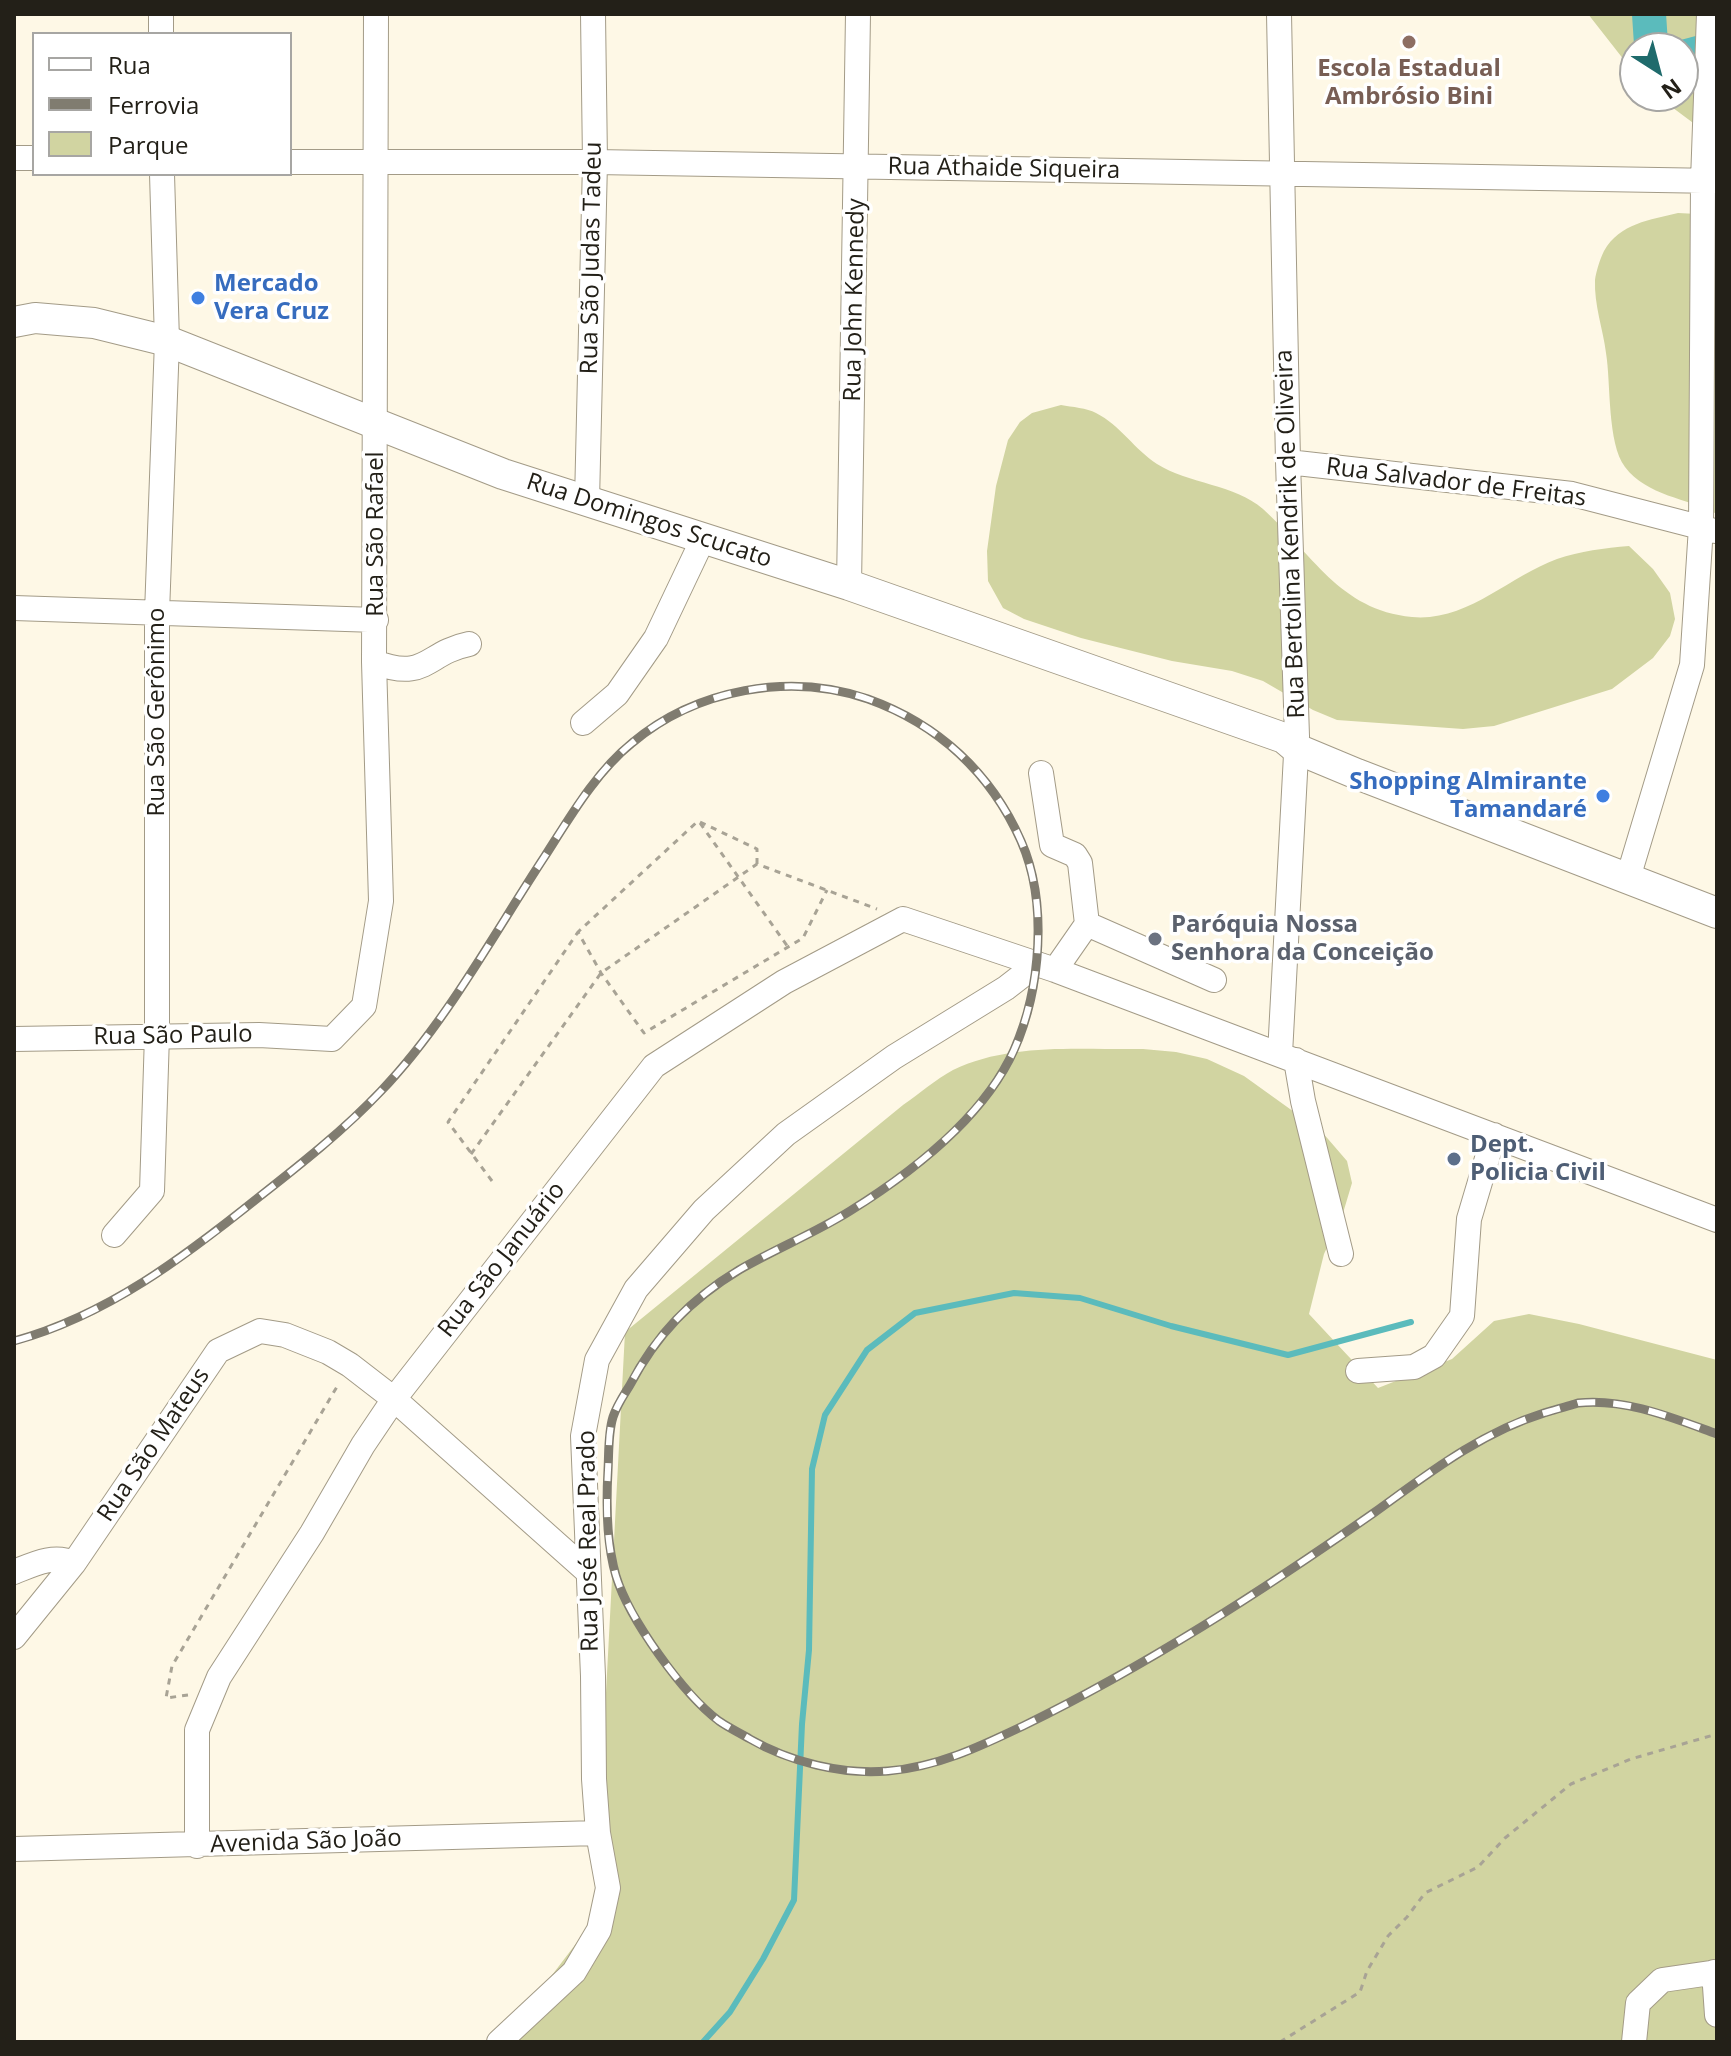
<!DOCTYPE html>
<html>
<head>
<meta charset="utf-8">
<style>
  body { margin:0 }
  #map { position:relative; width:1731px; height:2056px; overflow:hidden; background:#fef8e6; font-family:"Open Sans",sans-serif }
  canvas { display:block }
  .frame { position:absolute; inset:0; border:16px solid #232018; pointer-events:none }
  .legend { position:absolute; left:32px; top:32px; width:260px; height:144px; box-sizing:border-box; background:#fff; border:2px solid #a7a6a3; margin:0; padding:10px 14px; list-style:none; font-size:24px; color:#232018 }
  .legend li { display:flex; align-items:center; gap:16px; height:40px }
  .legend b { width:40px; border:2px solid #a7a6a3 }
  .north { position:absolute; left:1619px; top:32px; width:80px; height:80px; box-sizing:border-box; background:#fff; border:2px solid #a7a6a3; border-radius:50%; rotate:144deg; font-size:22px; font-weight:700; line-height:32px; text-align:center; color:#232018 }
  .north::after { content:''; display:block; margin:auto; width:28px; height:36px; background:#1f6b6c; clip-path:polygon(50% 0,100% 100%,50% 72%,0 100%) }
</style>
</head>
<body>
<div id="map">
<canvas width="1731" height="2056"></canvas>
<div class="frame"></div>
<ul class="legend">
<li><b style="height:10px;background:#fff"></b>Rua</li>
<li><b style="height:10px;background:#807c70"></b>Ferrovia</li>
<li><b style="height:22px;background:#d1d4a1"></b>Parque</li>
</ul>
<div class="north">N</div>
</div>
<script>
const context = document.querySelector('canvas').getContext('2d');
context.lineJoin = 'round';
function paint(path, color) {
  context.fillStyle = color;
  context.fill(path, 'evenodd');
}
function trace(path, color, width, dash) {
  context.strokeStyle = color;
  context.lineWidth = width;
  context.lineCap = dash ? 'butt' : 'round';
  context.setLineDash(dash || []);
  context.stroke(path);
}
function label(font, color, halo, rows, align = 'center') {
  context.font = font + ' "Open Sans",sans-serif';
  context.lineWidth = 7;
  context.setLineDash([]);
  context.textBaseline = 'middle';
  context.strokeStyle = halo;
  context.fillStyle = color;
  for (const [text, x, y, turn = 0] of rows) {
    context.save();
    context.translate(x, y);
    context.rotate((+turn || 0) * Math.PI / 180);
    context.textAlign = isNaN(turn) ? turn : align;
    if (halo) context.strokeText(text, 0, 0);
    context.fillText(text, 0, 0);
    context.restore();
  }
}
const green = new Path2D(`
  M1588 14H1717V138L1708 134 1657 96H1683V48H1635V74Z
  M1678 213 1717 215V514C1687 498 1647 496 1625 467 1607 443 1611 383 1606 353 1603 329 1594 305 1595 280 1596 272 1600 259 1604 251 1620 223 1650 220 1678 213Z
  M1061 405C1072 407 1087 408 1096 413 1120 425 1135 450 1157 464 1189 484 1234 484 1263 509 1312 553 1339 610 1412 617 1467 622 1508 577 1557 559 1580 551 1605 548 1629 546L1653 569 1670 593 1675 619 1670 636 1653 658 1612 689 1494 726 1463 729 1337 720 1313 710 1263 681 1232 671 1172 661 1081 638 1024 619 1003 608 988 581 987 551 996 486 1008 440 1020 422 1032 413Z
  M1143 1049 1176 1052 1207 1059 1244 1076 1322 1132 1347 1161 1352 1183 1343 1213 1324 1254 1309 1314 1378 1388 1452 1359 1494 1321 1529 1314 1579 1324 1717 1360V2042H501L594 1920 625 1332 903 1105C919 1094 936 1079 953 1070 1010 1042 1082 1050 1143 1049Z`);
const stream = new Path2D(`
  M703 2042 730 2012 763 1959 794 1900 802 1724 809 1650 812 1469 825 1415 867 1350 915 1313 1014 1293 1080 1298 1171 1326 1288 1355 1411 1322`);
const river = new Path2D(`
  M1649 14 1651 44 1654 48
  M1683 57 1717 48`);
const path = new Path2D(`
  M700 823 788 947
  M757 864V849L698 821 578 932 601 973 644 1033 803 938 827 890
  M471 1154 601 973 757 864 877 909
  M492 1181 448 1122 578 932
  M188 1695 166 1698 172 1666 338 1385
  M1280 2042 1360 1992 1367 1971 1388 1936 1407 1917 1425 1893 1478 1867 1505 1838 1571 1784 1631 1759 1717 1734`);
const minor = new Path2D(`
  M161 14V34
  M1279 14 1288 462 1297 736 1280 1054
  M14 158H34
  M290 162H595L1717 181
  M1288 462 1572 494 1715 531
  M587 501 595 162 593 14
  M849 585 858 14
  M14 608 376 620
  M374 662C427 682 425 653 469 644
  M583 723 617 694 656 638 703 539
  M1041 773 1052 845 1075 855 1080 863 1087 924
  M1628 878 1692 665 1701 527 1703 181 1709 14
  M1055 970 1087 924 1214 980
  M14 1039 259 1035 332 1039 364 1006 381 901 374 662 376 14
  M1296 1060 1303 1101 1341 1254
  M114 1235 152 1191 157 1035V613L167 341 162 174
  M1358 1371 1414 1367 1434 1356 1462 1316 1469 1219 1494 1135
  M14 1572C34 1564 53 1554 74 1563
  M14 1637 74 1563 218 1351 260 1331 285 1335 328 1352 350 1365 394 1399 588 1572
  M197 1846V1730L219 1677 312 1533 363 1445 394 1399 654 1066 784 982 903 919 1055 970 1717 1220
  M14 1849 598 1833
  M1714 1972 1717 2015
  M499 2042 574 1972 599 1930 608 1888 598 1833 594 1779 593 1676 583 1436 597 1360 636 1289 704 1210 786 1134 894 1057 1006 988 1037 964
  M1634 2042 1638 2003 1662 1980 1717 1972`);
const major = new Path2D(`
  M14 322 35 318 94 323 167 341 503 474 849 585 1284 738 1297 749 1357 774 1717 913`);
const rail = new Path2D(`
  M14 1341C108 1315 184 1257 259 1197 301 1164 344 1130 381 1091 446 1023 493 935 545 856 570 817 596 772 632 743 696 689 790 672 868 699 938 724 991 773 1021 841 1048 902 1041 989 1014 1050 984 1117 911 1173 850 1211 815 1233 775 1249 739 1270 691 1299 656 1335 630 1385 624 1395 617 1405 613 1417 608 1433 609 1452 608 1470 606 1505 606 1542 616 1576 629 1619 683 1694 719 1721 729 1728 740 1733 750 1739 790 1762 842 1775 888 1771 937 1767 979 1747 1023 1726 1146 1666 1262 1591 1375 1512 1429 1473 1480 1433 1544 1413 1547 1412 1575 1404 1578 1403 1626 1398 1673 1418 1717 1434`);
const markers = [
  [1409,42,8,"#8d6e63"],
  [198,298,8,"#3f7fe0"],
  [1603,796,8,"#3f7fe0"],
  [1155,939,8,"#6b7280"],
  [1454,1159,8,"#5c6f8a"]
];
const educationNames = [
  ["Escola Estadual",1409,69],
  ["Ambrósio Bini",1409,97]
];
const streetNames = [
  ["Rua Athaide Siqueira",1004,169,1],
  ["Rua São Judas Tadeu",592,258,-89],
  ["Rua John Kennedy",855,300,-89],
  ["Rua Salvador de Freitas",1456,483,7],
  ["Rua Domingos Scucato",649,521,18],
  ["Rua São Rafael",376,534,-90],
  ["Rua Bertolina Kendrik de Oliveira",1291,534,-92],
  ["Rua São Gerônimo",157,712,-90],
  ["Rua São Paulo",173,1036,-1],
  ["Rua São Januário",502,1260,-52],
  ["Rua São Mateus",154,1445,-56],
  ["Rua José Real Prado",589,1541,-91],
  ["Avenida São João",306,1842,-2]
];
const shopNames = [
  ["Mercado",214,284],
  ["Vera Cruz",214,312],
  ["Shopping Almirante",1587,782,"right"],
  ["Tamandaré",1587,810,"right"]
];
const worshipNames = [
  ["Paróquia Nossa",1171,925],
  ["Senhora da Conceição",1171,953]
];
const serviceNames = [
  ["Dept.",1470,1145],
  ["Policia Civil",1470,1173]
];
paint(green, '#d1d4a1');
trace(stream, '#5bbbbc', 6);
trace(river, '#5bbbbc', 34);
trace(minor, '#a39b87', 26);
trace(major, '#a39b87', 32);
trace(path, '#a8a395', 3, [6, 6]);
trace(minor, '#fff', 24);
trace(major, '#fff', 30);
trace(rail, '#807c70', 9);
trace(rail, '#fff', 6, [18]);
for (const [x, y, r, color] of markers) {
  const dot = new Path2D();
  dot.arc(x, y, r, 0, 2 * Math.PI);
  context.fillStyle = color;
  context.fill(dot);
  trace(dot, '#fff', 3);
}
label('bold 24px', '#785e54', '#fff', educationNames);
label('24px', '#232018', '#fff', streetNames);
label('bold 24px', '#366cbe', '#fff', shopNames, 'left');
label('bold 24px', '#5b616d', '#fff', worshipNames, 'left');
label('bold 24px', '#4e5e75', '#fff', serviceNames, 'left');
</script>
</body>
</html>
